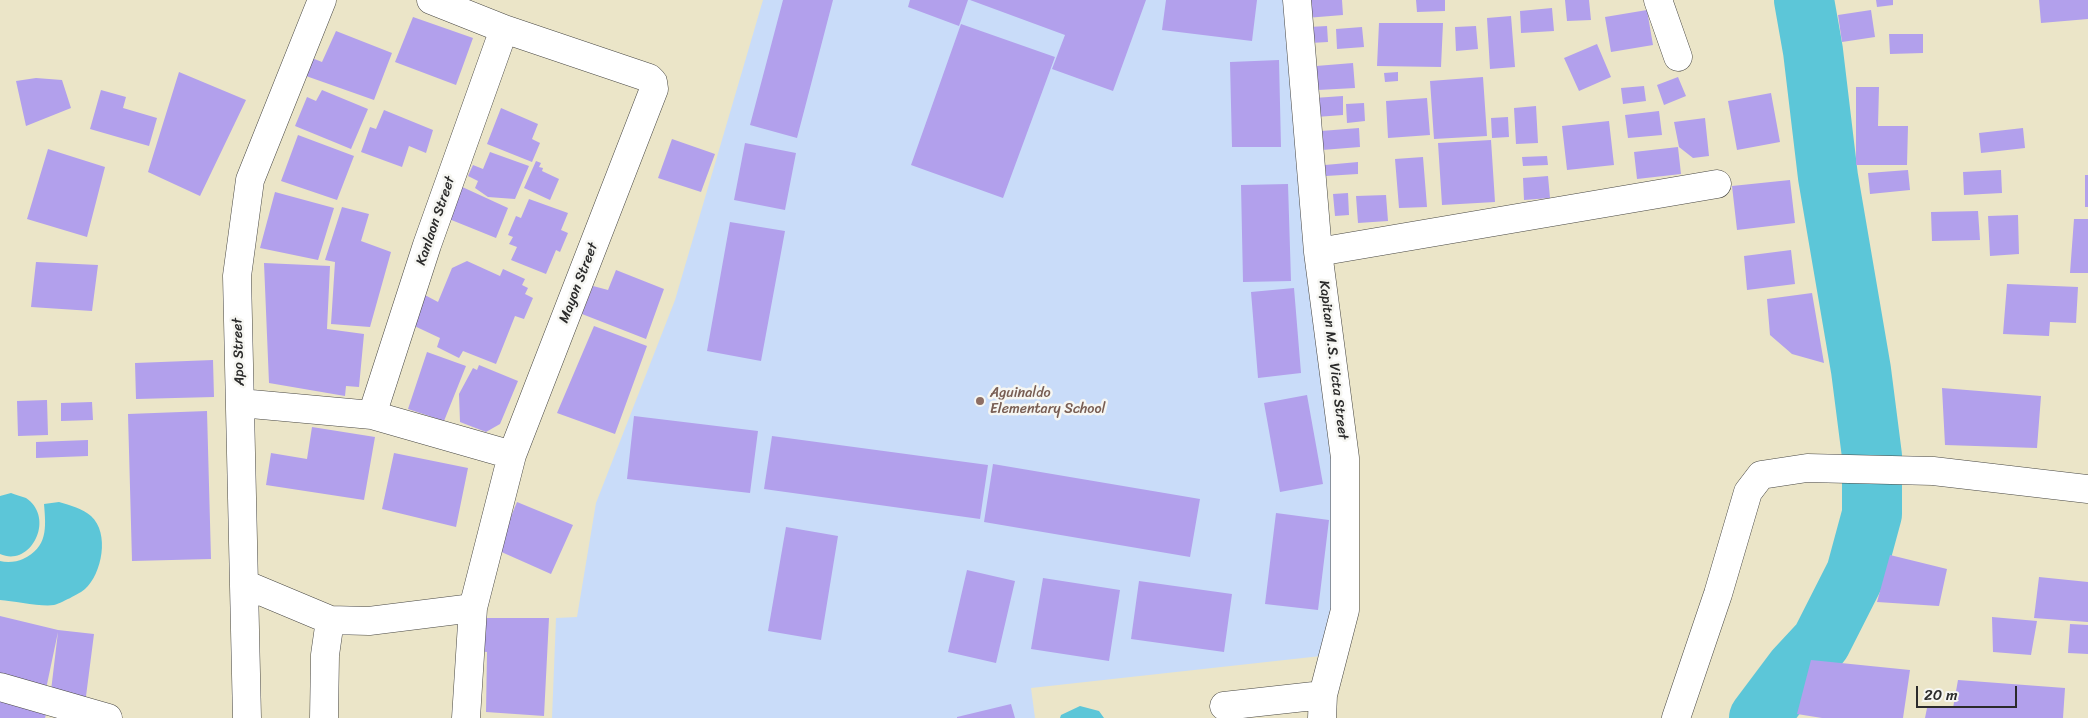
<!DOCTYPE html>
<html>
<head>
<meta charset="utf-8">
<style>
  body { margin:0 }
  #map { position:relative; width:2088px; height:718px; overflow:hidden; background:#ebe5c8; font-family:Sriracha,sans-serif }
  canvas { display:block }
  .scale { position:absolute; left:1916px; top:686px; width:101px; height:22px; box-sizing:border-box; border:2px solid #2b2b2b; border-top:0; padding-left:6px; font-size:15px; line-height:18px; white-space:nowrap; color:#2b2b2b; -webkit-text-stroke:4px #f6f6f2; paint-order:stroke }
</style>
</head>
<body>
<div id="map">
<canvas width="2088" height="718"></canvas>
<div class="scale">20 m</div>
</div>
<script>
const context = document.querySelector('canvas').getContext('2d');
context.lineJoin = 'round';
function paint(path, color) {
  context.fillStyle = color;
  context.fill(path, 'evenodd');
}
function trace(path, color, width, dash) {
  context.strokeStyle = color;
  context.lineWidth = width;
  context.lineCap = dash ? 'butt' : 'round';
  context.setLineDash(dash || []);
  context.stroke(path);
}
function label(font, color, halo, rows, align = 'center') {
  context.font = font + ' Sriracha,sans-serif';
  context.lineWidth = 5;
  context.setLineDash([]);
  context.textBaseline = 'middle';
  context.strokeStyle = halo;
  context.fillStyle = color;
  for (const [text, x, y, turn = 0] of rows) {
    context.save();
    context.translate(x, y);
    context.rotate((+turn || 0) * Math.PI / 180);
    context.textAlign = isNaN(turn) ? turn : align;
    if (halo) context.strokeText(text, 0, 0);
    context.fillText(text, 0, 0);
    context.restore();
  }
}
const built = new Path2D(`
  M763 0H1286L1303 235 1338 505 1330 655 1031 688 1035 718H552L556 618 577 617 596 503 675 300Z`);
const water = new Path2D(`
  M11 493C15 495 21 496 26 498 56 518 31 568 0 554V496Z
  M59 502C70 505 83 509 91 516 110 533 102 574 85 589 81 593 59 604 54 605 41 607 14 601 0 600V561C7 563 17 562 23 559 48 547 46 528 44 504Z
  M1080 706 1099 711 1104 718H1060L1061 715Z`);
const river = new Path2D(`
  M1759 718 1795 670 1821 642 1856 573 1872 514V456L1861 370 1828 177 1813 51 1804 0`);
const building = new Path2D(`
  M783 0H833L797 138 750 125Z
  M910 0H968L959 26 908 7Z
  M970 0H1146L1113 91 1052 69 1065 35Z
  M1166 0H1257L1252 41 1162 30Z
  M1305 0H1342L1343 15 1306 18Z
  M1416 0H1445V11L1417 12Z
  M1565 0H1589L1591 20 1567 21Z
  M1876 0H1893V5L1877 7Z
  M2039 0H2088V19L2041 23Z
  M1552 8 1554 31 1521 33 1520 11Z
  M1647 10 1653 45 1611 52 1605 17Z
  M1871 10 1875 37 1842 42 1838 15Z
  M1511 16 1515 67 1490 69 1487 18Z
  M413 17 473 38 456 85 395 62Z
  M1379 23H1443L1441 67 1377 66Z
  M961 24 1055 57 1003 198 911 165Z
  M1327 26 1328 42 1310 43 1309 27Z
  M1476 26 1478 49 1456 51 1455 27Z
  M1362 27 1364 47 1337 49 1336 29Z
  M336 31 392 53 374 100 306 76 312 58 322 62Z
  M1889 34H1923V53L1890 54Z
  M1597 44 1611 77 1579 91 1564 58Z
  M1279 60 1281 147H1232L1230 62Z
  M1353 63 1355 88 1318 90 1316 66Z
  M179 72 246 100 200 196 148 172Z
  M1398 72V81L1385 82 1384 73Z
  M1483 77 1487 136 1434 139 1430 81Z
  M1678 77 1686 96 1664 105 1657 85Z
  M36 78 62 80 71 108 26 126 16 81Z
  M1644 86 1646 101 1623 104 1621 88Z
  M1856 87H1879L1878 126H1908L1907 165H1856Z
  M101 90 126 97 123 108 157 118 149 146 90 129Z
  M322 90 368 109 351 149 295 126 307 97 316 101Z
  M1771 93 1780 142 1737 150 1728 101Z
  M1343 96V115L1316 117 1314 98Z
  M1427 98 1430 135 1388 138 1386 101Z
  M1364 103 1365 121 1347 123 1346 104Z
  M1536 106 1538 143 1516 144 1514 108Z
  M501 108 538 124 532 139 540 143 532 162 487 144Z
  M384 110 433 130 426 153 409 146 402 167 361 152 370 127 376 129Z
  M1659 111 1662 135 1628 138 1625 115Z
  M1508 117 1509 137 1492 138 1491 118Z
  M1705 118 1709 156 1693 158 1679 147 1674 122Z
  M1609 121 1614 165 1567 170 1562 126Z
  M1359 128 1360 147 1322 150 1321 131Z
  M2023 128 2025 148 1981 153 1979 133Z
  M298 135 354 156 337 200 281 181Z
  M672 139 715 154 701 192 658 178Z
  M1491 140 1495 202 1442 205 1438 143Z
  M745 143 796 153 785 210 734 200Z
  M1678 147 1681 174 1637 179 1634 152Z
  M48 149 105 167 87 237 27 219Z
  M490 152 529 166 515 199 488 197 475 188 478 181 468 176 473 165 483 169Z
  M1547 156 1548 165 1523 166 1522 157Z
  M1423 157 1427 207 1399 208 1395 159Z
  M536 161 541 163 539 167 543 168 542 171 559 179 550 200 524 188Z
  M1358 162V174L1326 176 1325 165Z
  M1908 170 1910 190 1870 194 1868 173Z
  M2001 170 2002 193 1964 195 1963 172Z
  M2085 175H2088V207H2085Z
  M1548 176 1550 198 1524 200 1523 178Z
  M1790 180 1795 223 1737 230 1732 186Z
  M1288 184 1291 281 1243 282 1241 185Z
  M458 185 508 208 496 238 444 217Z
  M275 192 334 208 318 260 260 248Z
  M1348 193 1349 215 1335 216 1333 194Z
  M1386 195 1388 221 1358 223 1356 196Z
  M529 199 568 213 561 230 568 233 560 252 556 250 546 274 511 260 517 247 509 244 513 237 508 235 516 216 521 218Z
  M342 207 369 214 361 241 391 252 370 327 331 324 335 262 325 260Z
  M1978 211 1980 240 1932 241 1931 212Z
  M2018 215 2019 254 1990 256 1988 216Z
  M2074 219H2088V273H2070Z
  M730 222 785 231 761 361 707 351Z
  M1791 250 1795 284 1747 290 1744 256Z
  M467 261 500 276 503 269 525 279 522 285 528 288 525 294 533 298 524 319 515 316 496 364 463 351 459 358 437 347 440 338 408 323 423 294 438 302 452 268Z
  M36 262 98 265 92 311 31 307Z
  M264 263 330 266 327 329 364 334 359 387 346 386 345 396 269 383Z
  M616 270 664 289 646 339 582 314 593 286 608 290Z
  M2007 284 2078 287 2076 323 2050 322 2049 336 2003 334Z
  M1294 288 1301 373 1258 378 1251 292Z
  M1812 293 1824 363 1792 354 1770 335 1767 299Z
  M594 326 647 346 615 434 557 413Z
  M427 352 466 366 444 421 408 409Z
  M213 360 214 397 136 399 135 363Z
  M479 365 518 381 500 424 486 432 460 422 459 394 473 368 477 370Z
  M1942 388 2041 396 2037 448 1945 445Z
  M1307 395 1323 484 1280 492 1264 403Z
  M47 400 48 435 18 436 17 401Z
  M92 402 93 420 61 421V403Z
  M207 411 211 559 132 561 128 414Z
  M634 416 758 431 750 493 627 479Z
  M312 427 375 437 364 500 266 485 271 453 307 459Z
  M772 436 988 465 980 519 764 489Z
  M88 440V456L36 458V442Z
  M394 453 468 468 456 527 382 509Z
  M993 464 1200 499 1190 557 984 522Z
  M517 502 573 525 551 574 497 550Z
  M1276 513 1329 520 1318 610 1265 604Z
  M786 527 838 536 821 640 768 631Z
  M1890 555 1947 569 1939 606 1877 602Z
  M967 570 1015 581 996 663 948 652Z
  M2039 577 2088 582V622L2034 618Z
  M1043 578 1120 590 1109 661 1031 649Z
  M1139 581 1232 594 1224 652 1131 639Z
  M0 616 58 630 94 634 85 704 50 699 58 632 46 689 0 679Z
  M1992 617 2037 621 2031 655 1993 652Z
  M480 618H549L544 716 486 712 487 652 476 651Z
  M2070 624 2088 625V654L2068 653Z
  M1811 660 1910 670 1903 718H1822L1797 714Z
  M1958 680 2065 688 2063 718H1925L1927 708H1953Z
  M0 695 49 705 45 718H0Z
  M1011 704 1015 718H957V717Z`);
const minor = new Path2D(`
  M431 0 504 29 649 78 653 82 654 89 512 455 473 608 466 718
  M1297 0 1318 252 1345 458V610L1323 695 1322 718
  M1658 0 1678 57
  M1318 252 1717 184
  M240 403 372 415 512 455
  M372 415 427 245 504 29
  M244 584 330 620
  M0 687 108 718
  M1224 706 1323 695
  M247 718 237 276 250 180 322 0
  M324 718 325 655 330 620 369 621 473 608
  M1676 718 1718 594 1748 492 1761 475 1807 468 1933 471 2088 489`);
const markers = [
  [980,401,5,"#8d6e63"]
];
const streetNames = [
  ["Kanlaon Street",436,221,-71],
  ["Mayon Street",579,283,-69],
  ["Apo Street",239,352,-92],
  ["Kapitan M.S. Victa Street",1333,360,83]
];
const educationNames = [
  ["Aguinaldo",990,393],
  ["Elementary School",990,409]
];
paint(built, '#c9dcf9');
paint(water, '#5cc6d8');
trace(river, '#5cc6d8', 60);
paint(building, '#b2a0ec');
trace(minor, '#484743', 29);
trace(minor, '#fff', 28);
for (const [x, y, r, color] of markers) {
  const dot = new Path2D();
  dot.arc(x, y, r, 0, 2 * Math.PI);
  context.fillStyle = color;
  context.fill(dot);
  trace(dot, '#f6f6f2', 2);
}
label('14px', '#2b2b2b', '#f6f6f2', streetNames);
label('14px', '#785e54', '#f6f6f2', educationNames, 'left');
</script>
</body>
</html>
